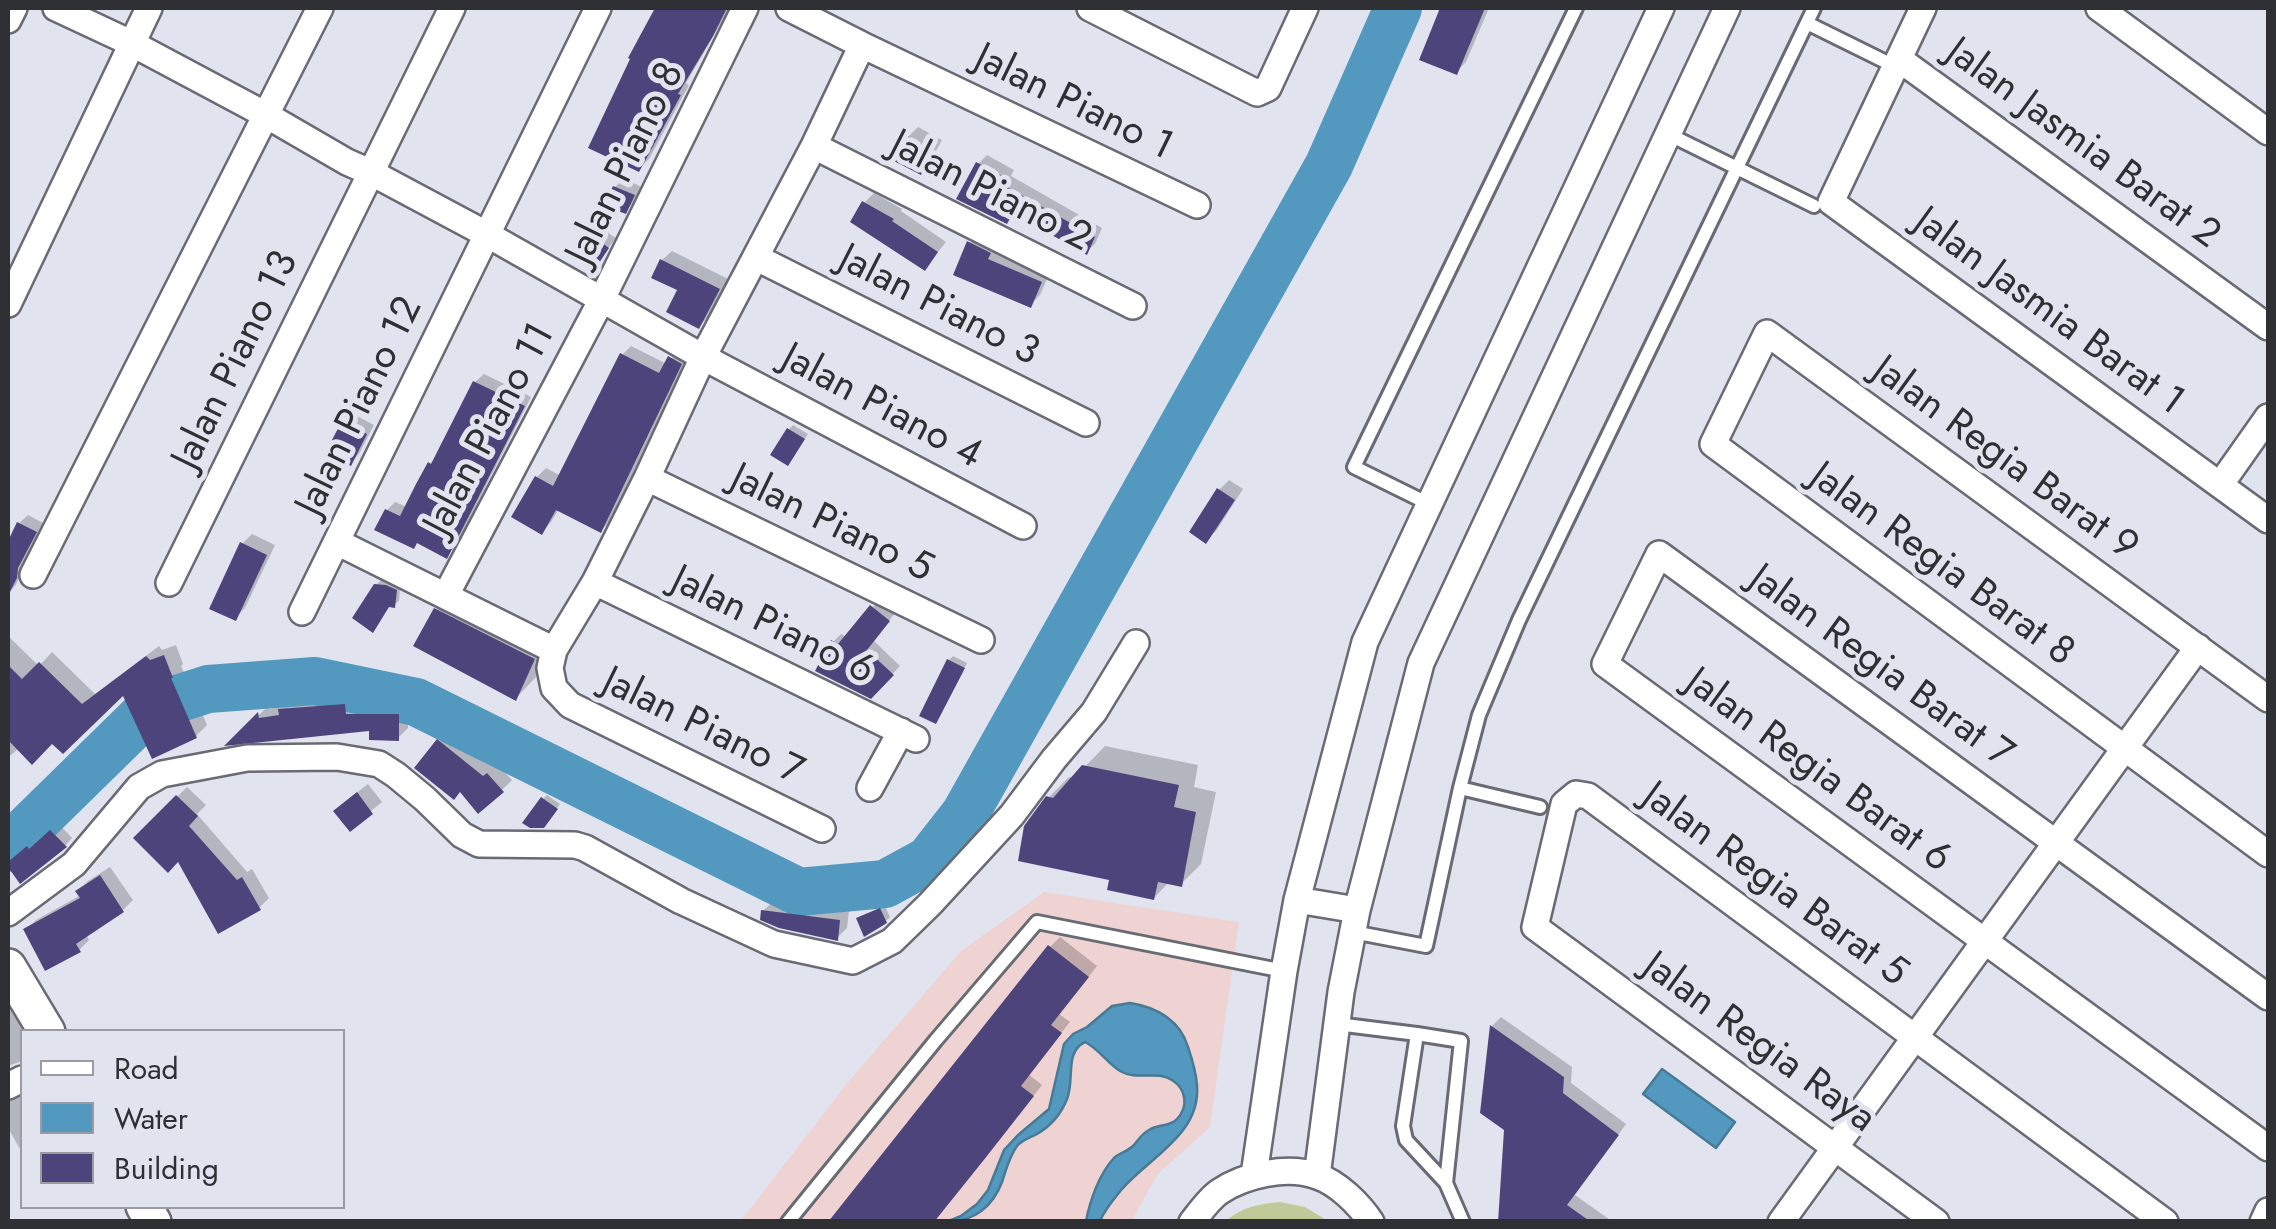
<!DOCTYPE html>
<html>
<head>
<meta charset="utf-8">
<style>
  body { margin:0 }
  #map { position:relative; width:2276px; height:1229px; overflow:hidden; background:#e1e4ef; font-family:Jost,sans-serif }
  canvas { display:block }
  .frame { position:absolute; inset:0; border:10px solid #2f3034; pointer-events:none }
  .legend { position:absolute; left:20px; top:1029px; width:325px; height:180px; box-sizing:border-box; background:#e1e4ef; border:2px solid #9a9ca4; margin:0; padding:12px 18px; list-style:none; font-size:30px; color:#2f3034 }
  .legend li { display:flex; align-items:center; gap:20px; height:50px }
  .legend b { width:50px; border:2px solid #9a9ca4 }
</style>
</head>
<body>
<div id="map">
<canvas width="2276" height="1229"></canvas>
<div class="frame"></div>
<ul class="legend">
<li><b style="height:12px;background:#fff"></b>Road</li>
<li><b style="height:28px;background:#5398bf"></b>Water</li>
<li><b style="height:28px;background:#4e447c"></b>Building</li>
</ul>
</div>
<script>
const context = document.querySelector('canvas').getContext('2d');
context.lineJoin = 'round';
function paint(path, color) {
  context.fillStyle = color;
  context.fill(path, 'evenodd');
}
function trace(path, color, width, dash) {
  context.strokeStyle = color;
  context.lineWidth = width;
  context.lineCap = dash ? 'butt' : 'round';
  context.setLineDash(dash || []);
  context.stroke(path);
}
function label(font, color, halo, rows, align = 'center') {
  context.font = font + ' Jost,sans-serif';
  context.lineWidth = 10;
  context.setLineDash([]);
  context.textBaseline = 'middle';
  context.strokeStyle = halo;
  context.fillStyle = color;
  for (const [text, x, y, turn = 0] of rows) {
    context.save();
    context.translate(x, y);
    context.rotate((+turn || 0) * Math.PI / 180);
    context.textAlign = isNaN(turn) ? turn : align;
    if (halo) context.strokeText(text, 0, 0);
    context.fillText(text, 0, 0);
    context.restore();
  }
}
const commercial = new Path2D(`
  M1044 892 1239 922 1210 1127 1157 1175 1132 1221 740 1222 848 1082 961 951Z`);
const green = new Path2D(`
  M1280 1202 1305 1207 1328 1221H1226C1241 1207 1260 1204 1280 1202Z`);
const water = new Path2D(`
  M1130 1003C1156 1007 1180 1020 1188 1047 1192 1059 1196 1073 1197 1085 1201 1134 1150 1157 1122 1189 1113 1200 1105 1209 1100 1221H1086C1090 1201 1099 1174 1114 1158 1119 1153 1128 1151 1133 1146 1139 1140 1141 1134 1149 1130 1158 1124 1170 1127 1177 1119 1189 1106 1186 1089 1172 1080 1157 1070 1137 1081 1120 1071 1107 1063 1099 1049 1085 1042 1064 1052 1075 1080 1067 1099 1061 1114 1051 1126 1037 1134 1029 1138 1022 1140 1017 1146 1009 1157 1006 1170 1002 1182 993 1206 974 1222 949 1221L961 1216 977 1204 988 1190 1004 1150 1018 1135 1049 1109 1064 1044 1073 1034 1087 1027 1112 1006Z
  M1662 1069 1735 1122 1716 1148 1643 1094Z`);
const shadow = new Path2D(`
  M658 8H730L686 83 689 85 649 159 639 169 631 57Z
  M1446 8H1489L1466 62 1456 72 1440 21Z
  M918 127 942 140 930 162 920 172 908 137Z
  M987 155 1014 170 1011 176 1102 228 1095 244 1086 252 1016 212 1006 221 978 164Z
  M624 178 641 187 634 203 625 211 621 209 608 233 616 238 597 263 607 206 615 187Z
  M874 193 902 209 901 211 946 242 925 268 864 203Z
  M979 233 1050 272 1040 295 1030 305 970 243Z
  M672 251 728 279 709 316 699 326 662 260Z
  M631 346 667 364 680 349 690 354 610 521 601 530 559 509 551 522 542 532 537 477 546 468 561 476 622 355Z
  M484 374 531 397 455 547 446 556 387 510 395 502 407 507 430 464 437 457 475 382Z
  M353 414 374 425 359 454 350 463 344 423Z
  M793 425 808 434 792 459 789 429Z
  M1229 480 1243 489 1216 531 1206 540 1219 490Z
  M28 515 43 523 26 557 25 567 15 586 8 593V536L12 538 19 523Z
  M252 534 275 545 245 608 235 618 242 544Z
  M381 580 391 581 400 586 399 601 394 605 376 585Z
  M456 589 554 638 536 677 516 698 436 610Z
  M880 599 896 612 873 640 900 666 871 696 833 642 841 634 847 637Z
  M8 636 39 666 52 652 95 694 159 646 162 650 176 645 183 664 181 666 207 725 196 736 124 692 53 741 19 748 8 758Z
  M953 656 967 663 939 717 949 660Z
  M354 695 355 705H408V728L398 738 371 729 231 743 268 706V709L284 707 291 700Z
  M449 731 495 767 498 765 512 780 502 790 461 789 418 768Z
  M1105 746 1198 765 1194 787 1216 792 1201 864 1181 884 1169 882 1154 898 1112 879 1048 798 1069 777 1074 778Z
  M368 784 382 802 350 828 346 801Z
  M187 787 206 805 197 814 247 872 252 869 269 898 259 908 179 858 136 838Z
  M547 795 560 804 548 821 543 799Z
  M59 824 72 838 65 846 16 857 36 841 38 844Z
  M110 867 133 900 123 910 86 934 89 940 79 950 26 930 36 920 81 895 78 891 88 881Z
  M773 901 849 911 847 928 837 938 763 911Z
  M885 906 890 917 885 922 859 919 863 915Z
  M1060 937 1097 966 1059 1014 1070 1022 1028 1074 1042 1085 933 1222 1050 947Z
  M8 978 40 1032H22V1061L8 1066Z
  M1501 1017 1572 1067 1571 1083 1626 1124 1575 1195 1613 1222H1500L1507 1129 1483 1111 1492 1026Z
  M8 1085 22 1091V1147L20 1149 8 1128Z`);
const river = new Path2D(`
  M8 848 152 707 208 689 315 681 416 702 799 892 885 884 929 860 965 814 1329 165 1398 8`);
const building = new Path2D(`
  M655 8H727L713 36 678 94 681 95 639 172 588 148 630 59 628 58Z
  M1440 8H1485L1457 75 1419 60Z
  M906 135 934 151 921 175 892 160Z
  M976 162 1008 179 1004 185 1095 237 1087 255 1013 213 1007 224 956 199Z
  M613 186 635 195 626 214 618 211 601 242 609 248 597 266 574 250 604 204Z
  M862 201 894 219 892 221 938 252 925 271 850 222Z
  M967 241 991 253 988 259 1042 282 1031 308 953 275Z
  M660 259 720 289 699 329 666 312 677 290 651 278Z
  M620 353 659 373 668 356 682 364 601 533 556 510 542 535 511 517 535 476 553 486Z
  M473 381 525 406 447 559 417 543 414 549 374 530 385 509 400 516 416 484 428 462 431 464Z
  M342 421 367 434 351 466 325 453Z
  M787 428 805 439 788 466 770 455Z
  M1217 488 1235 500 1206 544 1189 532Z
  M17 522 37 532 18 568 17 578 8 596V541Z
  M240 542 267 555 236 621 209 609Z
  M374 584 386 585 397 590 395 608 389 607 373 633 352 618Z
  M870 605 890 621 867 650 894 675 871 699 815 671 831 640 838 644Z
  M434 608 535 659 516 701 413 646Z
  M164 655 173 678H171L197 738 152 759 123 696 63 754 52 744 32 765 8 740V665L22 679 39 662 82 704 146 656 150 660Z
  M947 659 965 668 936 724 919 716Z
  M345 704 346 714H399V741L369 740V731L224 746 258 712 259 718 279 715 278 709Z
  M437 739 483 776 487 773 504 792 478 814 460 792 454 800 414 768Z
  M1082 765 1179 785 1174 807 1196 812 1182 887 1158 882 1154 900 1107 890 1109 880 1018 861 1024 826 1046 796 1053 798Z
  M357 792 373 814 350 832 333 811Z
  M176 795 198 816 189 826 237 880 242 877 261 910 218 934 178 862 168 873 133 838Z
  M541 797 558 809 544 828H530L522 823Z
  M50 830 67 847 20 884 8 867V862L27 846 29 849Z
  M100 875 124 912 76 944 81 952 45 971 23 929 80 898 75 891Z
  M880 908 887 923 864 937 856 918Z
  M761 910 840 920 838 941 779 928 760 920Z
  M1048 945 1089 977 1051 1025 1062 1033 1021 1086 1034 1096 983 1161 934 1222H828Z
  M1490 1025 1564 1077 1563 1093 1619 1135 1567 1205 1591 1222H1498L1504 1130 1480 1113Z`);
const lane = new Path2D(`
  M1807 23 1884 61
  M1668 134 1814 206
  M1429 504 1354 467 1576 8
  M1460 788 1540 807
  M1353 932 1426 946 1460 788 1479 715 1519 620 1814 8
  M1337 1024 1417 1034 1403 1126 1406 1140 1446 1183 1463 1222
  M1417 1034 1461 1041 1446 1183
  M788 1222 936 1040 1037 922 1284 971`);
const street = new Path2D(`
  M56 8 131 43 266 115 347 162 372 173 488 235 703 357 1023 526
  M789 8 862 45 1197 205
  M1090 8 1257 93 1268 88 1305 8
  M1923 8 1831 202 2268 520
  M2099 8 2268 132
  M8 20 14 8
  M1899 59 2268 327
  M814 146 1133 306
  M757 258 1086 423
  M8 304 149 8
  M647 478 981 640
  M2220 485 2268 417
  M337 542 554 650
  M33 575 320 8
  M595 582 916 739
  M169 583 452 8
  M446 595 602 299 745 8
  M302 612 598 8
  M2268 699 1767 333 1713 444 2268 854
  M870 788 901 731
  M822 829 570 705 554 688 550 668 554 650 595 582 647 478 703 357 814 146 862 45
  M1297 900 1357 910
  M8 913 74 864 139 787 162 774 247 758 337 757 379 764 396 775 425 799 462 835 479 844 575 845 585 848 681 901 774 944 853 961 892 941 930 904 1012 815 1054 759 1094 712 1136 643
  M2268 997 1659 554 1605 664 2268 1148
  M8 1086 22 1079
  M1254 1175 1284 971 1297 900 1365 642 1661 8
  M1317 1176 1341 992 1357 910 1421 663 1727 8
  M1192 1222C1200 1212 1209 1199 1219 1192 1244 1175 1287 1165 1317 1176 1338 1183 1359 1204 1371 1222
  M1781 1222 2198 647
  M1936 1222 1535 927 1564 804 1576 794 1588 796 2165 1222
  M2263 1222 2268 1211`);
const secondary = new Path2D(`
  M8 967 47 1032
  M144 1206 153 1222`);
const streetNames = [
  ["Jalan Piano 1",1073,104,26],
  ["Jalan Jasmia Barat 2",2082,145,36],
  ["Jalan Piano 8",627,164,-64],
  ["Jalan Piano 2",990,193,27],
  ["Jalan Piano 3",938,307,27],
  ["Jalan Jasmia Barat 1",2048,313,36],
  ["Jalan Piano 13",237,361,-64],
  ["Jalan Piano 12",361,407,-64],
  ["Jalan Piano 4",881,408,28],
  ["Jalan Piano 11",491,430,-62],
  ["Jalan Regia Barat 9",2004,460,36],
  ["Jalan Piano 5",831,525,26],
  ["Jalan Regia Barat 8",1941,566,36],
  ["Jalan Piano 6",772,627,26],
  ["Jalan Regia Barat 7",1880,668,36],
  ["Jalan Piano 7",702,728,26],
  ["Jalan Regia Barat 6",1817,772,36],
  ["Jalan Regia Barat 5",1774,886,36],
  ["Jalan Regia Raya",1758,1044,36]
];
paint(commercial, '#eed3d2');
paint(green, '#c0ca99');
paint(water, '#5398bf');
trace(water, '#487995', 2.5);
paint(shadow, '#0003');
trace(river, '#5398bf', 48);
paint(building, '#4e447c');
trace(lane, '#686a74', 18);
trace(street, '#686a74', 30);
trace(secondary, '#686a74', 40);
trace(lane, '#fff', 12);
trace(street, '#fff', 25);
trace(secondary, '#fff', 35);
label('40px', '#2f3034', '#e1e4ef', streetNames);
</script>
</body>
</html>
